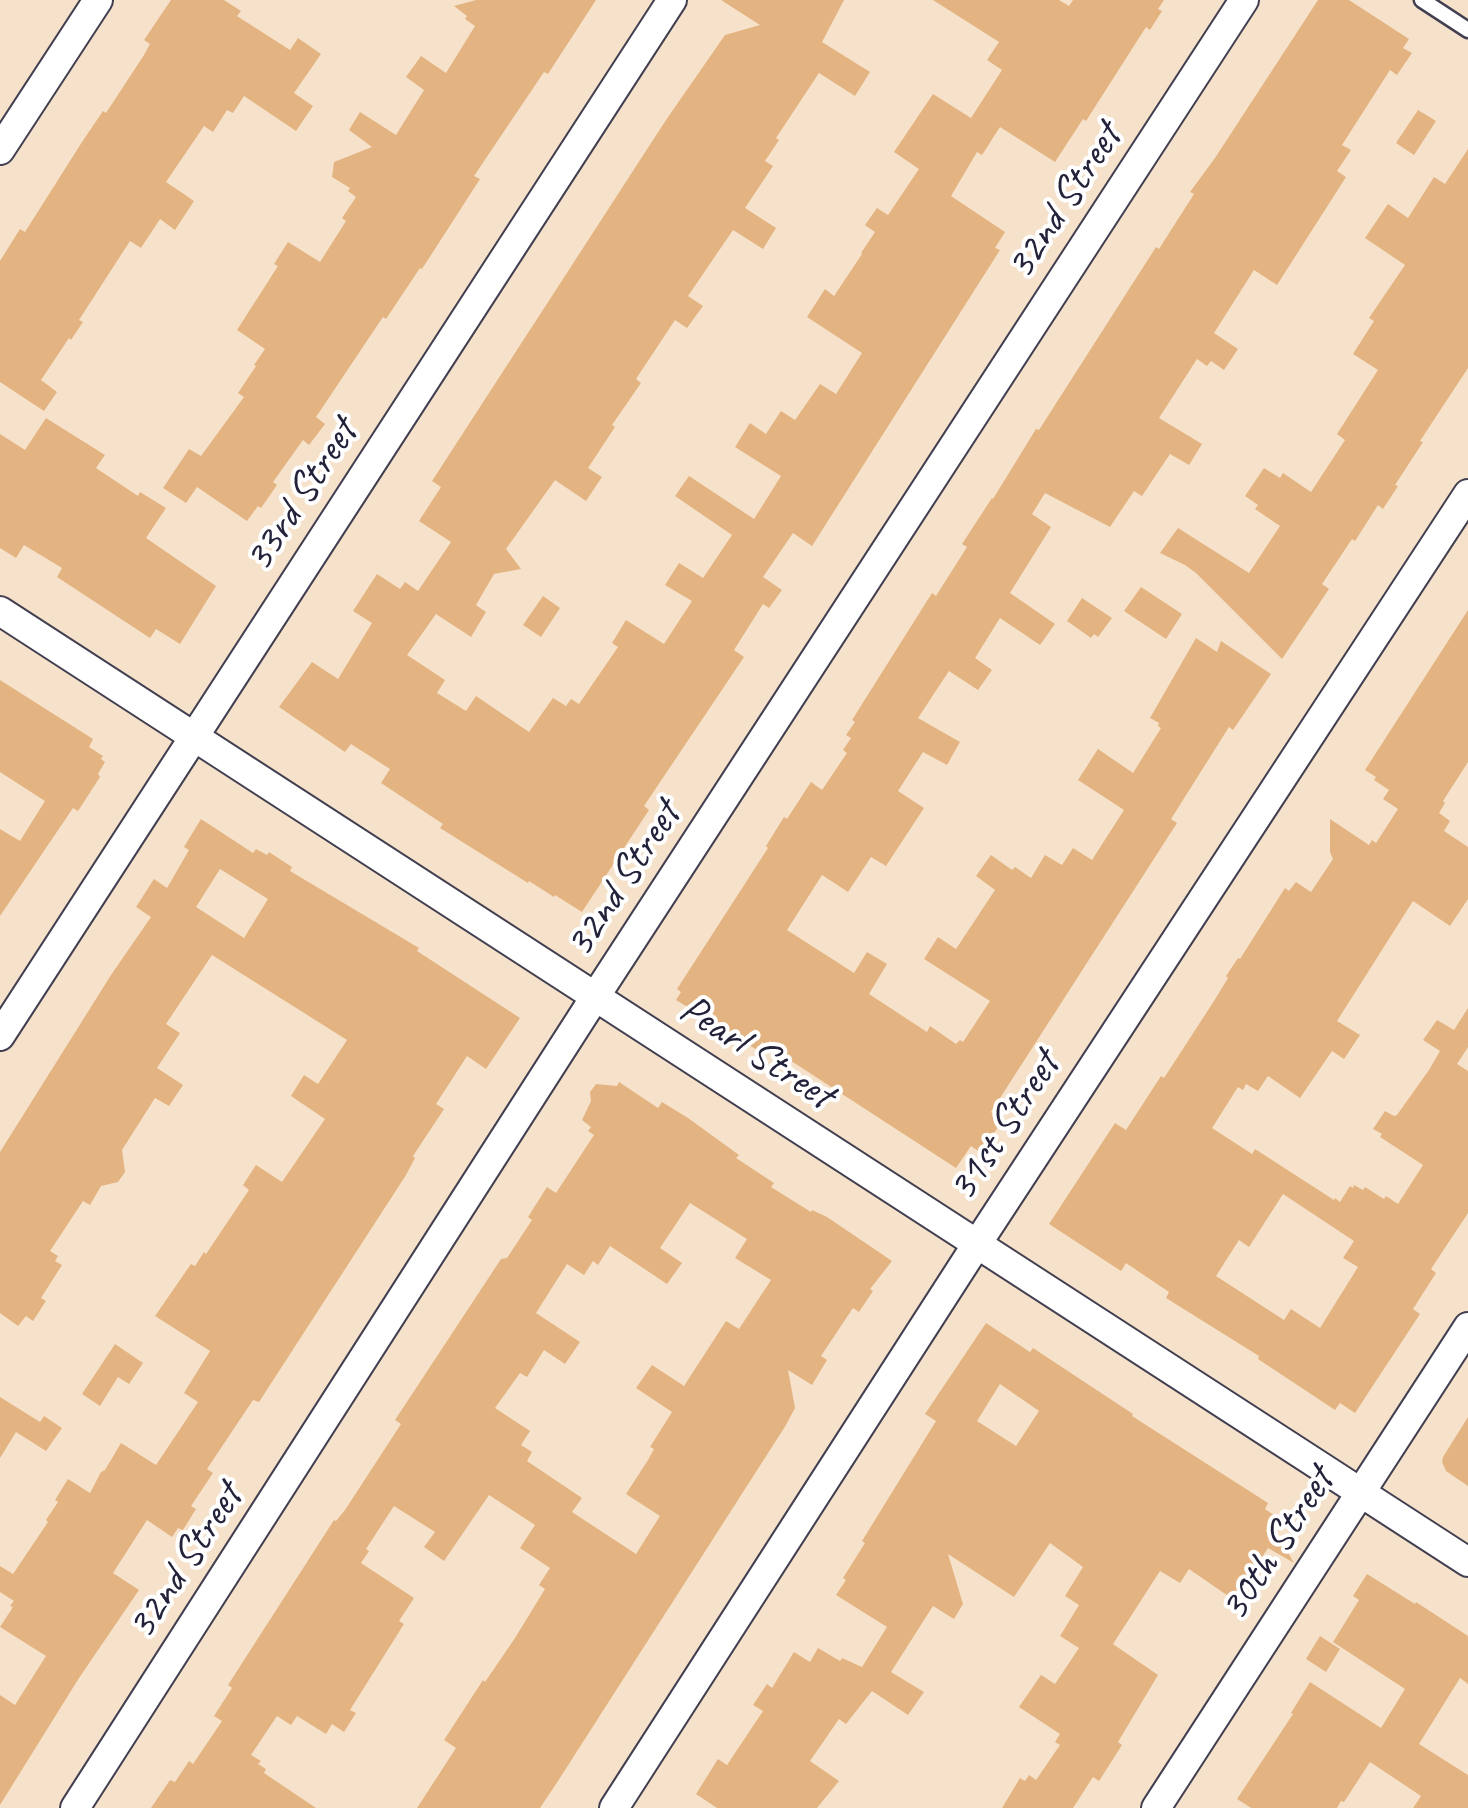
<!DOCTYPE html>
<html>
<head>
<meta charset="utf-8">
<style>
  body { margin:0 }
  canvas { display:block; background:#f6e2ca }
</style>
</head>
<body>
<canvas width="1468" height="1808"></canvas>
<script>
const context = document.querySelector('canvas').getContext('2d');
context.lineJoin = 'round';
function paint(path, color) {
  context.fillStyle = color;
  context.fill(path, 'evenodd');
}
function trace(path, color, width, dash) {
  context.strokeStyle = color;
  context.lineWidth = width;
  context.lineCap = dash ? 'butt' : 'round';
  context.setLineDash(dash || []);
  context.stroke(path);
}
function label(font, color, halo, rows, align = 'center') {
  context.font = font + ' Caveat,sans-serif';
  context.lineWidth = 8;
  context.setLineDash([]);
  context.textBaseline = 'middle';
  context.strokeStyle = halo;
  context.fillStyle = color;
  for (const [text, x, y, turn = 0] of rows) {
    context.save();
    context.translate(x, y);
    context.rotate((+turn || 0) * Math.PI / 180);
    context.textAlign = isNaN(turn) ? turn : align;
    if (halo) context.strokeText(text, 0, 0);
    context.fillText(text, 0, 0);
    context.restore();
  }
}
const building = new Path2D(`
  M171 0H224L241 11 237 16 290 50 298 38 321 54 294 93 313 106 296 131 244 96 233 113 227 110 213 132 204 126 166 182 194 201 175 230 160 219 141 248 130 241 79 320 83 322 71 340 69 338 41 380 57 392 44 411 0 382V261L20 229 25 232 82 142 103 111 106 113 144 55 150 44 144 40Z
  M476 0H596L548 74 544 72 474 176 480 179 422 269 420 268 386 319 383 317 316 417 325 424 309 445 303 440 273 482 277 485 261 508 258 506 247 521 197 487 186 503 163 488 189 449 201 456 244 397 238 393 256 366 254 365 265 349 237 330 278 266 274 264 288 242 320 262 346 221 342 218 356 197 348 191 350 188 332 177 334 162 372 147 349 130 360 112 396 135 424 90 406 77 421 56 446 73 475 26 465 19 467 16 454 6Z
  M721 0H844L822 42 870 72 855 96 819 73 776 138 779 140 765 161 773 166 745 208 776 228 763 249 733 230 688 296 703 306 687 328 675 320 636 379 641 383 612 425 615 427 588 468 602 477 586 501 555 480 506 549 521 569 494 574 476 605 486 612 471 637 436 614 407 655 445 680 437 693 466 711 476 696 529 732 553 698 566 706 571 699 579 704 618 647 612 643 626 620 664 644 692 601 665 585 679 563 703 578 732 535 675 496 689 476 754 519 781 476 735 447 750 423 766 434 781 411 795 420 820 384 836 394 862 353 807 317 825 289 834 296 862 254 861 253 875 232 865 225 877 208 888 215 919 169 894 152 933 94 971 118 1002 70 987 60 999 42 933 0H1059L1069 6 1073 0H1164L1158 9 1162 11 1150 30 1146 27 1086 121 1083 119 1055 162 1000 127 982 155 977 152 951 196 1005 232 995 248 1000 250 812 546 793 533 763 577 782 590 769 608 763 604 734 650 744 657 644 806 649 810 582 912 555 895 554 897 529 881 528 883 440 828 443 824 381 783 390 769 351 744 345 752 279 707 312 662 338 679 372 623 353 611 377 574 400 589 405 582 418 591 451 542 419 521 441 487 432 481 666 120 725 35 760 25Z
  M1318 0H1349L1409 39 1403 48 1412 53 1397 75 1390 70 1342 145 1351 150 1337 171 1346 177 1277 285 1254 270 1214 333 1238 349 1224 370 1211 361 1207 366 1197 359 1159 418 1202 444 1189 465 1170 454 1142 496 1134 491 1110 527 1045 493 1032 514 1051 527 1010 593 1055 624 1040 645 1000 618 975 658 992 670 978 690 949 671 918 718 960 742 947 765 923 752 898 791 924 808 886 866 871 857 848 892 822 875 787 930 854 973 867 952 887 964 869 994 927 1032 930 1026 956 1044 960 1040 963 1042 990 1001 924 959 938 937 956 949 995 890 976 876 991 855 1012 870 1015 867 1031 878 1045 855 1062 865 1073 848 1092 860 1124 810 1078 780 1098 749 1133 773 1161 728 1158 726 1159 723 1150 718 1196 638 1217 652 1221 641 1271 674 1233 730 1229 727 1171 819 1177 823 991 1112 1002 1121 981 1153 971 1146 956 1168 762 1042 757 1050 704 1017 676 1000 681 992 677 989 768 848 766 846 784 817 787 819 811 782 822 790 847 753 843 750 851 738 846 735 855 722 852 720 932 593 936 596 967 547 962 544 992 498 993 499 1036 429 1039 430 1156 247 1159 249 1194 194 1190 192 1215 158Z
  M1418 110 1436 121 1414 155 1396 143Z
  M1468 149V368L1420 441 1423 442 1395 485 1398 486 1383 509 1378 505 1355 541 1352 539 1322 584 1329 589 1282 659 1196 573 1185 565 1160 553 1178 528 1249 573 1280 526 1255 509 1258 505 1245 496 1264 468 1280 478 1283 473 1311 492 1345 440 1337 434 1378 370 1353 354 1374 321 1369 318 1405 265 1365 238 1388 204 1408 218 1434 177 1445 184Z
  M46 418 105 455 96 468 138 496 140 492 166 508 146 538 216 586 180 644 156 629 150 638 57 577 62 568 24 545 16 558 0 548V434L25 450Z
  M1141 587 1182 614 1166 639 1124 611Z
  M543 596 560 608 541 637 523 625Z
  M1082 598 1112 618 1098 637 1094 634 1091 638 1067 621Z
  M1468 610V762L1443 801 1445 803 1439 813 1450 821 1444 831 1468 847V899L1450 926 1413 901 1337 1021 1360 1035 1344 1059 1332 1051 1300 1098 1268 1076 1258 1091 1246 1084 1243 1090 1238 1087 1212 1128 1252 1154 1255 1149 1334 1200 1335 1198 1340 1202 1350 1186 1353 1188 1354 1185 1363 1190 1365 1187 1384 1199 1386 1196 1398 1204 1423 1165 1380 1137 1382 1134 1373 1129 1385 1111 1394 1116 1397 1115 1429 1070 1440 1051 1423 1040 1437 1020 1454 1030 1468 1008V1047L1457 1064 1468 1071V1213L1431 1269 1436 1273 1413 1309 1420 1314 1355 1413 1340 1403 1335 1410 1258 1359 1259 1356 1166 1298 1169 1292 1126 1263 1121 1271 1049 1224 1115 1123 1126 1130 1161 1076 1164 1078 1214 1001 1228 978 1226 976 1238 958 1240 959 1285 888 1289 891 1296 882 1311 892 1333 859 1330 852V819L1369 845 1372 840 1376 843 1398 809 1383 799 1389 790 1374 780 1376 777 1365 770ZM1283 1194 1354 1241 1343 1258 1358 1267 1320 1328 1291 1309 1284 1320 1216 1276 1239 1240 1249 1247Z
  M0 680 93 739 89 747 103 756 101 759 105 762 98 774 100 777 78 811 73 808 0 916V829L20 841 45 801 0 772Z
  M201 819 253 853 256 849 267 855 269 852 292 867 290 871 419 948 417 951 520 1018 486 1069 467 1056 436 1104 444 1109 413 1156 415 1158 406 1175 259 1402 253 1400 207 1469 213 1473 191 1506 196 1509 183 1530 178 1528 172 1537 147 1520 113 1573 139 1590 79 1678 0 1805V1695L15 1705 46 1656 0 1627 13 1607 10 1606 14 1601 0 1592V1566L13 1574 48 1522 46 1520 58 1502 55 1500 68 1479 90 1493 101 1472 105 1470 121 1443 156 1465 198 1402 184 1393 210 1351 155 1316 191 1264 195 1266 204 1252 206 1254 249 1190 243 1185 256 1165 282 1182 325 1119 291 1096 304 1075 318 1084 347 1040 212 955 166 1024 180 1033 157 1068 183 1085 169 1106 155 1098 122 1150 125 1172 118 1182 101 1186 90 1205 83 1201 50 1251 58 1256 55 1261 62 1265 41 1298 46 1301 33 1321 26 1316 18 1326 0 1313V1152L111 975 151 917 136 907 154 879 167 888 189 850 184 847ZM220 869 268 899 244 938 196 907Z
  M619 1082 658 1108 662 1102 688 1118 739 1155 736 1158 774 1183 771 1187 811 1212 812 1210 827 1217 892 1261 870 1289 873 1291 859 1312 853 1308 821 1356 827 1360 812 1385 788 1370 795 1408 786 1425 558 1781 540 1808H417L456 1748 444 1740 483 1680 485 1682 515 1638 545 1589 539 1585 550 1568 520 1548 535 1525 489 1495 444 1561 424 1547 435 1532 394 1506 366 1549 369 1551 361 1563 414 1598 399 1621 404 1624 350 1710 356 1713 344 1732 332 1724 326 1734 297 1716 291 1725 277 1716 251 1755 261 1761 258 1764 266 1769 264 1773 316 1808H151L170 1780 175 1782 189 1761 193 1764 222 1721 214 1716 232 1688 228 1685 334 1520 336 1521 345 1510 401 1424 395 1420 501 1259 507 1258 532 1220 528 1217 547 1187 556 1193 594 1135 588 1131 591 1127 582 1120 591 1101 590 1092 596 1084 617 1086ZM690 1203 747 1239 735 1258 771 1280 739 1329 726 1321 684 1386 652 1365 636 1388 672 1412 650 1447 654 1449 648 1460 626 1494 660 1516 636 1554 572 1512 582 1498 527 1461 532 1452 521 1445 530 1431 495 1408 520 1373 527 1377 544 1350 565 1364 580 1342 536 1313 567 1264 584 1275 593 1261 598 1265 610 1246 667 1284 682 1263 660 1248Z
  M986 1323 1030 1352 1033 1348 1133 1414 1132 1416 1268 1503 1265 1509 1284 1522 1277 1533 1294 1563 1268 1548 1234 1600 1189 1569 1180 1583 1160 1571 1113 1644 1158 1675 1118 1742 1122 1745 1099 1781 1093 1777 1073 1808H1002L1020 1778 1025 1781 1029 1775 1036 1780 1060 1745 1055 1742 1060 1734 1019 1707 1041 1675 1055 1684 1079 1648 1060 1636 1079 1605 1065 1596 1083 1567 1050 1543 1014 1597 948 1554 963 1604 954 1619 933 1606 891 1672 924 1692 908 1715 872 1691 846 1724 839 1719 810 1761 839 1781 817 1808H717L696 1794 718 1759 727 1765 763 1711 753 1705 767 1684 772 1688 794 1652 810 1662 818 1648 840 1661 842 1658 862 1667 887 1627 836 1595 846 1580 843 1578 865 1543 862 1541 936 1421 925 1414ZM1000 1384 1039 1411 1016 1446 977 1421Z
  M115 1344 143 1363 129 1384 118 1377 100 1406 82 1394Z
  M0 1397 40 1422 44 1416 62 1428 46 1451 16 1432 0 1458Z
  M1468 1417V1486L1446 1471 1442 1462 1443 1457Z
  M1367 1574 1415 1604 1416 1602 1468 1636V1684L1460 1678 1419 1744 1468 1775V1808H1413L1421 1796 1370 1762 1344 1802 1341 1801 1337 1808H1251L1237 1799 1293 1714 1291 1713 1310 1682 1381 1728 1405 1689 1333 1642 1359 1600 1353 1596Z
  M1320 1636 1340 1649 1326 1672 1306 1659Z`);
const lane = new Path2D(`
  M1422 0 1468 30`);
const street = new Path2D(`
  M0 150 98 0
  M0 611 1468 1562
  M0 1036 672 0
  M75 1808 595 997 1244 0
  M614 1808 977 1244 1468 494
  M1156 1808 1468 1327`);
const streetNames = [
  ["32nd Street",1065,202,-57],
  ["33rd Street",302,496,-57],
  ["32nd Street",624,880,-57],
  ["Pearl Street",756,1053,33],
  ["31st Street",1005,1127,-57],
  ["30th Street",1278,1545,-57],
  ["32nd Street",186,1562,-57]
];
paint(building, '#e3b481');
trace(lane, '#423f50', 19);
trace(street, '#423f50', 32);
trace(lane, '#fff', 14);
trace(street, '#fff', 28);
label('42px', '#22223b', '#fff', streetNames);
</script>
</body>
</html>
